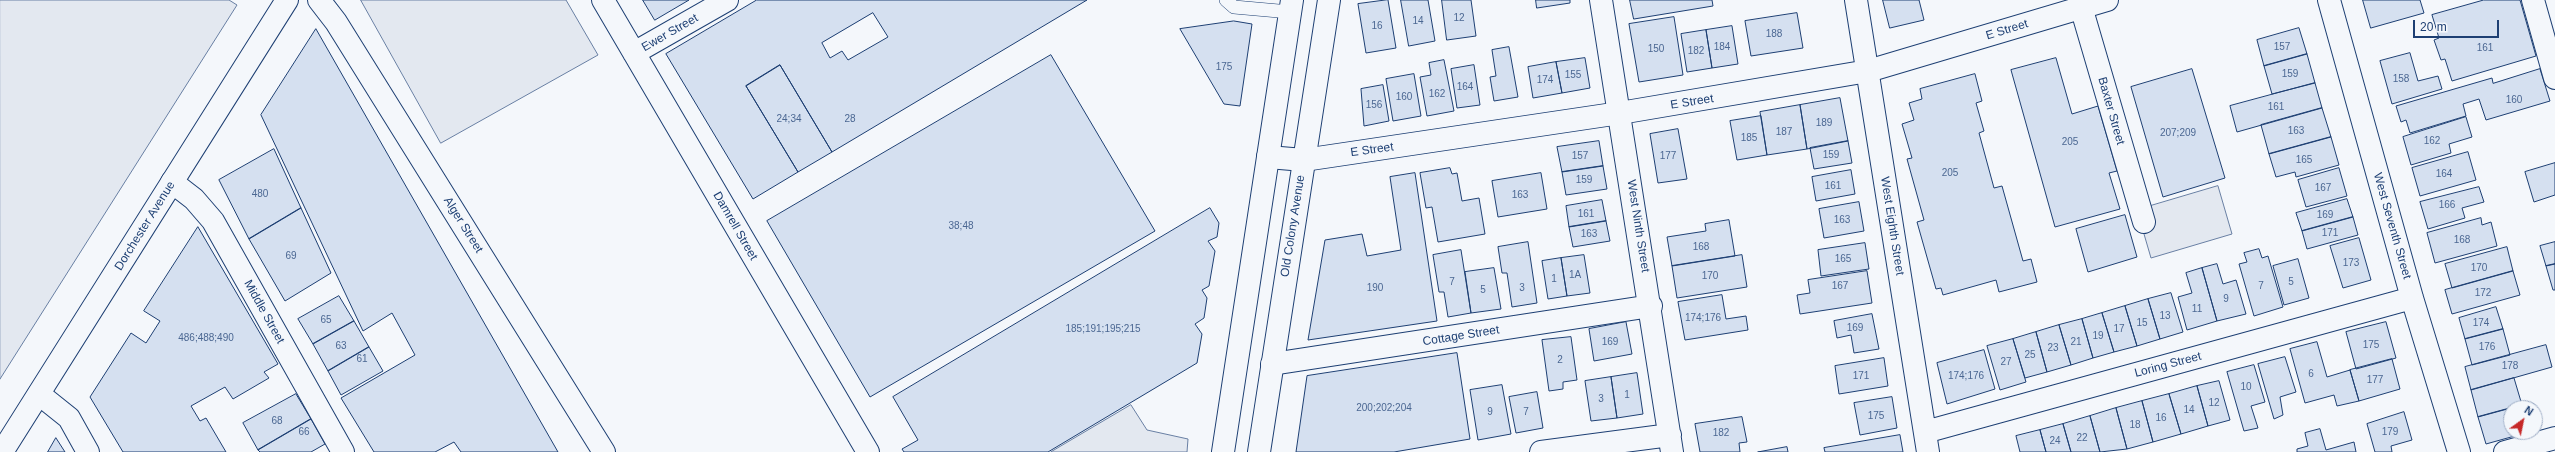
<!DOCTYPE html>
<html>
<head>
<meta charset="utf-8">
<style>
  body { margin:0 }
  #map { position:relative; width:2555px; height:452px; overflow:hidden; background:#f4f7fb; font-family:Arial,sans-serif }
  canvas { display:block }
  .north { position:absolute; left:2503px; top:400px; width:40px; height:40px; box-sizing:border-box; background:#f4f7fb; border:1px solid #9eadc5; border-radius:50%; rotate:33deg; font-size:11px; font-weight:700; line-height:16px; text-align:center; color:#1d3f73 }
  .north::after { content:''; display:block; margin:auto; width:14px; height:18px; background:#c62828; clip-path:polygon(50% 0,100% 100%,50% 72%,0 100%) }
  .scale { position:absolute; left:2413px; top:20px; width:86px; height:18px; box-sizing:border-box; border:2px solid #1d3f73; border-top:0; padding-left:5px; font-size:12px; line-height:14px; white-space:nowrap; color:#1d3f73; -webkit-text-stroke:3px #f4f7fb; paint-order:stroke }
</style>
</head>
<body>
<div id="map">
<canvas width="2555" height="452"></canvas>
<div class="north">N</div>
<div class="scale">20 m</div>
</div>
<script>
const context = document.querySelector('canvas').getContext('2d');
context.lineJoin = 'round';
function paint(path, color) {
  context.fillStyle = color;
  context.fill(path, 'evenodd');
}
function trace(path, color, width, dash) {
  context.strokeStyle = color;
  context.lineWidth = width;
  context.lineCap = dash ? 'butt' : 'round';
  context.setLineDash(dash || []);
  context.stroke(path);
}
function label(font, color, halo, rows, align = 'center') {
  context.font = font + ' Arial,sans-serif';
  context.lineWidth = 3;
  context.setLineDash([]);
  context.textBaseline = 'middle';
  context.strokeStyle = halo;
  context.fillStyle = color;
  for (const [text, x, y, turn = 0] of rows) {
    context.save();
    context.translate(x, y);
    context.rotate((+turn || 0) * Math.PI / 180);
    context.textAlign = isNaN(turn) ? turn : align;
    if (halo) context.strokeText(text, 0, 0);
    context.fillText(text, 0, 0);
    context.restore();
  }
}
const parking = new Path2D(`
  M0 0H229L237 5 0 379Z
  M361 0H566L598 55 441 143Z
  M2218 186 2232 234 2151 258 2137 210Z
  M1131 405 1147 430 1188 439 1187 452H1051Z`);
const building = new Path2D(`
  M643 0H689L655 20Z
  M757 0H1087L832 152 780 65 746 86 798 172 753 199 666 54ZM873 13 888 37 848 60 842 51 830 58 822 43Z
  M1388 0 1396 48 1366 53 1358 4Z
  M1401 0H1428L1435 41 1409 46Z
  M1442 0H1471L1476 36 1447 40Z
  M1536 0H1570V3L1537 8Z
  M1630 0H1712L1713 6 1634 19Z
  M1883 0H1919L1924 20 1890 28Z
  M2363 0H2420L2424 13 2371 28Z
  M2484 0H2520L2536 56 2452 81 2445 59 2441 60 2434 40 2439 38 2432 15Z
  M1797 13 1803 48 1751 56 1745 21Z
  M1674 17 1683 75 1639 82 1629 24Z
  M1234 21 1252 24 1240 106 1224 104 1180 29Z
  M1732 26 1738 64 1712 68 1706 30Z
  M2299 28 2307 54 2264 66 2257 40Z
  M316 29 558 452H461L454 442 435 452H374L341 398 415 355 392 313 363 331 261 115Z
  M1706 30 1712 68 1687 72 1681 34Z
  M1509 47 1518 97 1494 101 1490 77 1496 76 1492 50Z
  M2410 53 2418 81 2438 76 2442 89 2392 104 2380 61Z
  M2307 54 2315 83 2272 94 2264 66Z
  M1051 55 1155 231 870 397 767 221Z
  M1585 58 1590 88 1562 93 1556 62Z
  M2056 58 2072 114 2098 106 2117 171 2109 173 2120 209 2055 227 2011 70Z
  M1444 60 1454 111 1427 116 1420 77 1431 75 1429 63Z
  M1556 62 1562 93 1533 98 1528 67Z
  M780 65 832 152 798 172 746 86Z
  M1474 65 1480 105 1457 108 1451 69Z
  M2192 69 2225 178 2163 197 2131 87Z
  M2540 69 2550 101 2486 120 2479 99 2463 104 2466 116 2410 133 2406 120 2401 122 2396 106 2492 78 2493 83Z
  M1414 74 1421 116 1393 121 1386 79Z
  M1975 74 1982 101 1976 103 1984 131 1979 133 1994 188 2002 186 2023 261 2031 259 2037 282 1999 292 1996 280 1943 295 1941 288 1936 289 1917 222 1924 220 1907 159 1912 158 1902 124 1914 120 1909 103 1922 99 1920 89Z
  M2315 83 2322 108 2237 132 2230 106Z
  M1383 85 1389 121 1364 126 1361 89Z
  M1840 98 1848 141 1807 149 1800 105Z
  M1800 105 1807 149 1767 155 1760 112Z
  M2322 108 2331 137 2269 154 2261 125Z
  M1761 116 1767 155 1737 160 1730 121Z
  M2466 117 2472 137 2449 144 2451 153 2411 165 2403 137Z
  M1678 129 1687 179 1658 183 1650 134Z
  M2331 137 2339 165 2296 177 2295 172 2276 177 2269 154Z
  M1599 141 1603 166 1562 172 1557 147Z
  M1848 141 1852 163 1814 169 1810 148Z
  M274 149 301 208 249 239 219 180Z
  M2468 152 2476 180 2420 196 2412 168Z
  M2555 163V195L2534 202 2525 172Z
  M1603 166 1607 189 1566 195 1562 172Z
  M1450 168 1452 174 1457 173 1462 201 1479 198 1485 234 1438 242 1432 207 1426 208 1420 173Z
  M2339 168 2347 196 2306 207 2298 180Z
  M1851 170 1855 194 1816 201 1812 177Z
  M1415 173 1437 321 1308 340 1325 240 1362 234 1367 256 1401 250 1390 177Z
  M1541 173 1547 209 1498 217 1492 181Z
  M2479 187 2484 202 2462 208 2465 218 2428 229 2420 202Z
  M2347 199 2353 217 2302 231 2296 213Z
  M1602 200 1606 221 1569 227 1566 206Z
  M1859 202 1864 231 1824 238 1819 209Z
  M301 208 331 273 285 301 249 239Z
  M1210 208 1219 223 1217 237 1208 241 1215 251 1209 286 1202 290 1207 298 1204 318 1195 324 1202 334 1197 363 1048 452H904L902 449 918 440 893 397Z
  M2125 215 2137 257 2088 272 2076 229Z
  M2353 217 2358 235 2307 249 2302 231Z
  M2481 218 2482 225 2491 222 2497 246 2435 263 2427 233Z
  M1729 220 1735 256 1672 266 1667 237 1706 231 1705 224Z
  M1606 221 1610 241 1573 247 1569 227Z
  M198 227 278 364 264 372 269 378 233 399 225 387 191 406 200 421 206 418 226 452H123L90 397 131 333 146 343 160 321 144 311Z
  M2359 238 2371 280 2343 288 2330 246Z
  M1528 242 1537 303 1512 307 1507 273H1502L1498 247Z
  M2555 242V264L2546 266 2540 246Z
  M1865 243 1869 269 1821 276 1818 250Z
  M2507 247 2513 271 2452 288 2445 264Z
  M2259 249 2262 258 2268 256 2283 307 2254 316 2239 264 2247 262 2244 253Z
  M1461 250 1471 313 1448 317 1444 292H1439L1433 255Z
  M1584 255 1590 293 1567 296 1561 258Z
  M1742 255 1747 287 1677 298 1672 266Z
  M1561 258 1567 296 1548 299 1542 261Z
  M2298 259 2309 298 2284 305 2273 266Z
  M2217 264 2223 284 2236 280 2246 314 2217 321 2202 268Z
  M2555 264V290H2553L2546 266Z
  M1494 268 1501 309 1471 313 1465 272Z
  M2202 268 2217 321 2187 330 2178 297 2192 293 2186 273Z
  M1867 271 1872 303 1800 314 1797 295 1810 293 1808 280Z
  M2513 271 2520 295 2452 314 2445 290Z
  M2171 293 2183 332 2160 339 2148 299Z
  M1722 295 1726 319 1746 316 1748 330 1685 340 1678 302Z
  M339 296 354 321 313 344 298 319Z
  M2148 299 2160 339 2137 346 2125 306Z
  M2125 306 2137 346 2114 352 2102 313Z
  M2496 307 2503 329 2465 339 2459 318Z
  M2102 313 2114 352 2093 358 2082 319Z
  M1872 314 1879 349 1854 353 1851 335 1837 338 1834 321Z
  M2082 319 2093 358 2071 365 2059 325Z
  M354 321 369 347 328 371 313 344Z
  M1626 322 1632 354 1594 361 1589 329Z
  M2386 322 2396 358 2356 369 2346 332Z
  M2059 325 2071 365 2047 372 2036 332Z
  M2503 329 2510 355 2472 365 2465 339Z
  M2036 332 2047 372 2025 378 2013 339Z
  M1571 337 1577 380 1563 382V389L1549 391 1542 340Z
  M2013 339 2026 382 2000 390 1987 346Z
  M2317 342 2327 377 2350 370 2359 401 2337 406 2334 395 2305 403 2290 349Z
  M2546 345 2552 367 2471 390 2465 367Z
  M369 347 383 371 341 395 328 371Z
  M1984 350 1995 389 1947 404 1937 363Z
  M1457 353 1470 439 1394 452H1296L1307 376Z
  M2285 357 2296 392 2280 397 2283 415 2274 419 2258 364Z
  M1884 358 1888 386 1839 394 1835 366Z
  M2392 359 2400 389 2359 401 2350 370Z
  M2254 365 2265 402 2251 406 2258 428 2244 431 2227 372Z
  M1637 373 1643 414 1617 418 1611 377Z
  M1611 377 1617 418 1591 421 1585 381Z
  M2514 378 2522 405 2478 417 2471 390Z
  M2219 381 2230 420 2208 426 2197 386Z
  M1502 385 1511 434 1478 440 1470 390Z
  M2197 386 2208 426 2181 434 2169 394Z
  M1537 392 1543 428 1516 433 1509 397Z
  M296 394 311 419 258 450 243 423Z
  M2169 394 2181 434 2153 442 2142 401Z
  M1892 397 1897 428 1860 435 1854 403Z
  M2142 401 2153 442 2127 449 2116 408Z
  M2116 408 2127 449 2100 452 2090 416Z
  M2511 408V432H2529L2486 444 2478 417Z
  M2404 412 2412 440 2391 446 2392 452H2375L2367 424Z
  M2090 416 2100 452H2071L2063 424Z
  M1742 417 1747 442 1739 443 1740 452H1700L1695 424Z
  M311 419 325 444 311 452H260L258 450Z
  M2063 424 2071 452H2046L2040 430Z
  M2320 429 2326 450 2354 442 2356 452H2297V449L2308 446 2305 433Z
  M2040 430 2046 452H2020L2016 436Z
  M1900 435 1903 452H1825L1824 448Z
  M56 438 65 452H48Z
  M1787 447 1788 452H1758Z`);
const lane = new Path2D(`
  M1226 0 1234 7 1290 12`);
const street = new Path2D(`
  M319 0 336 22 604 452
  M603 0 868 452
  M1601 0 1672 452
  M1856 0 1928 452
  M2079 0 2144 222
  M2329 0 2412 298 2459 452
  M2533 0 2555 78
  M634 53 727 0
  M172 182 194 199 213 221 343 452
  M1272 364 1651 306
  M39 394 69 418 88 452
  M1925 432 2412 298
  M1541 452 1670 435
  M2505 452 2555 438`);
const secondary = new Path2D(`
  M1268 157 1304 160 1620 113 1868 71 2107 0`);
const primary = new Path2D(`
  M2 452 287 0
  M1223 452 1292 0
  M1259 452 1329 0`);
const numberNames = [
  ["12",1459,18],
  ["14",1418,21],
  ["16",1377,26],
  ["188",1774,34],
  ["184",1722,47],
  ["157",2282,47],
  ["161",2485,48],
  ["150",1656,49],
  ["182",1696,51],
  ["175",1224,67],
  ["159",2290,74],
  ["155",1573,75],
  ["158",2401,79],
  ["174",1545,80],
  ["164",1465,87],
  ["162",1437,94],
  ["160",1404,97],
  ["160",2514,100],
  ["156",1374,105],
  ["161",2276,107],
  ["24;34",789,119],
  ["28",850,119],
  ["189",1824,123],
  ["163",2296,131],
  ["187",1784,132],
  ["207;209",2178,133],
  ["185",1749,138],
  ["162",2432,141],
  ["205",2070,142],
  ["159",1831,155],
  ["157",1580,156],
  ["177",1668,156],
  ["165",2304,160],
  ["205",1950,173],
  ["164",2444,174],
  ["159",1584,180],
  ["161",1833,186],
  ["167",2323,188],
  ["480",260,194],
  ["163",1520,195],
  ["166",2447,205],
  ["161",1586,214],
  ["169",2325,215],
  ["163",1842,220],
  ["38;48",961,226],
  ["171",2330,233],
  ["163",1589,234],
  ["168",2462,240],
  ["168",1701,247],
  ["69",291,256],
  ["165",1843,259],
  ["173",2351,263],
  ["170",2479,268],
  ["1A",1575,275],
  ["170",1710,276],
  ["1",1554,279],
  ["7",1452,282],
  ["5",2291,282],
  ["167",1840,286],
  ["7",2261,286],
  ["190",1375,288],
  ["3",1522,288],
  ["5",1483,290],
  ["172",2483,293],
  ["9",2226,299],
  ["11",2197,309],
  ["13",2165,316],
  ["174;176",1703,318],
  ["65",326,320],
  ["15",2142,323],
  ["174",2481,323],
  ["169",1855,328],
  ["185;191;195;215",1103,329],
  ["17",2119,329],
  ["19",2098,336],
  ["486;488;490",206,338],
  ["169",1610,342],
  ["21",2076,342],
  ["175",2371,345],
  ["63",341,346],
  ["176",2487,347],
  ["23",2053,348],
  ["25",2030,355],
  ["61",362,359],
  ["2",1560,360],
  ["27",2006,362],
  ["178",2510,366],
  ["6",2311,374],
  ["171",1861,376],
  ["174;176",1966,376],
  ["177",2375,380],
  ["10",2246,387],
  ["1",1627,395],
  ["3",1601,399],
  ["12",2214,403],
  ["200;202;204",1384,408],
  ["14",2189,410],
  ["9",1490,412],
  ["7",1526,412],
  ["175",1876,416],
  ["16",2161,418],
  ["68",277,421],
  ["18",2135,425],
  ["66",304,432],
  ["179",2390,432],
  ["182",1721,433],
  ["22",2082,438],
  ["24",2055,441]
];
const streetNames = [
  ["E Street",2007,30,-17],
  ["Ewer Street",670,33,-30],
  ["E Street",1692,102,-9],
  ["Baxter Street",2111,111,74],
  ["E Street",1372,150,-8],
  ["Alger Street",463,225,58],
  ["Dorchester Avenue",145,226,-58],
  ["Damrell Street",735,226,60],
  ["Old Colony Avenue",1293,226,-81],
  ["West Ninth Street",1638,226,81],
  ["West Eighth Street",1892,226,81],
  ["West Seventh Street",2392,226,74],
  ["Middle Street",264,312,61],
  ["Cottage Street",1461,336,-9],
  ["Loring Street",2168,365,-15]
];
paint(parking, '#e3e8f0');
trace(parking, '#687fa3', 1);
paint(building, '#d5e0f0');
trace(building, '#1d3f73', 1);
trace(lane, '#1d3f73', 14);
trace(street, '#1d3f73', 24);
trace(secondary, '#1d3f73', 24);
trace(primary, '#1d3f73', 24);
trace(lane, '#f4f7fb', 13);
trace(street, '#f4f7fb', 22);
trace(secondary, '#f4f7fb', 22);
trace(primary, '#f4f7fb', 22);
label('10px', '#4b6792', null, numberNames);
label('12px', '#1d3f73', '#f4f7fb', streetNames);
</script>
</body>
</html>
